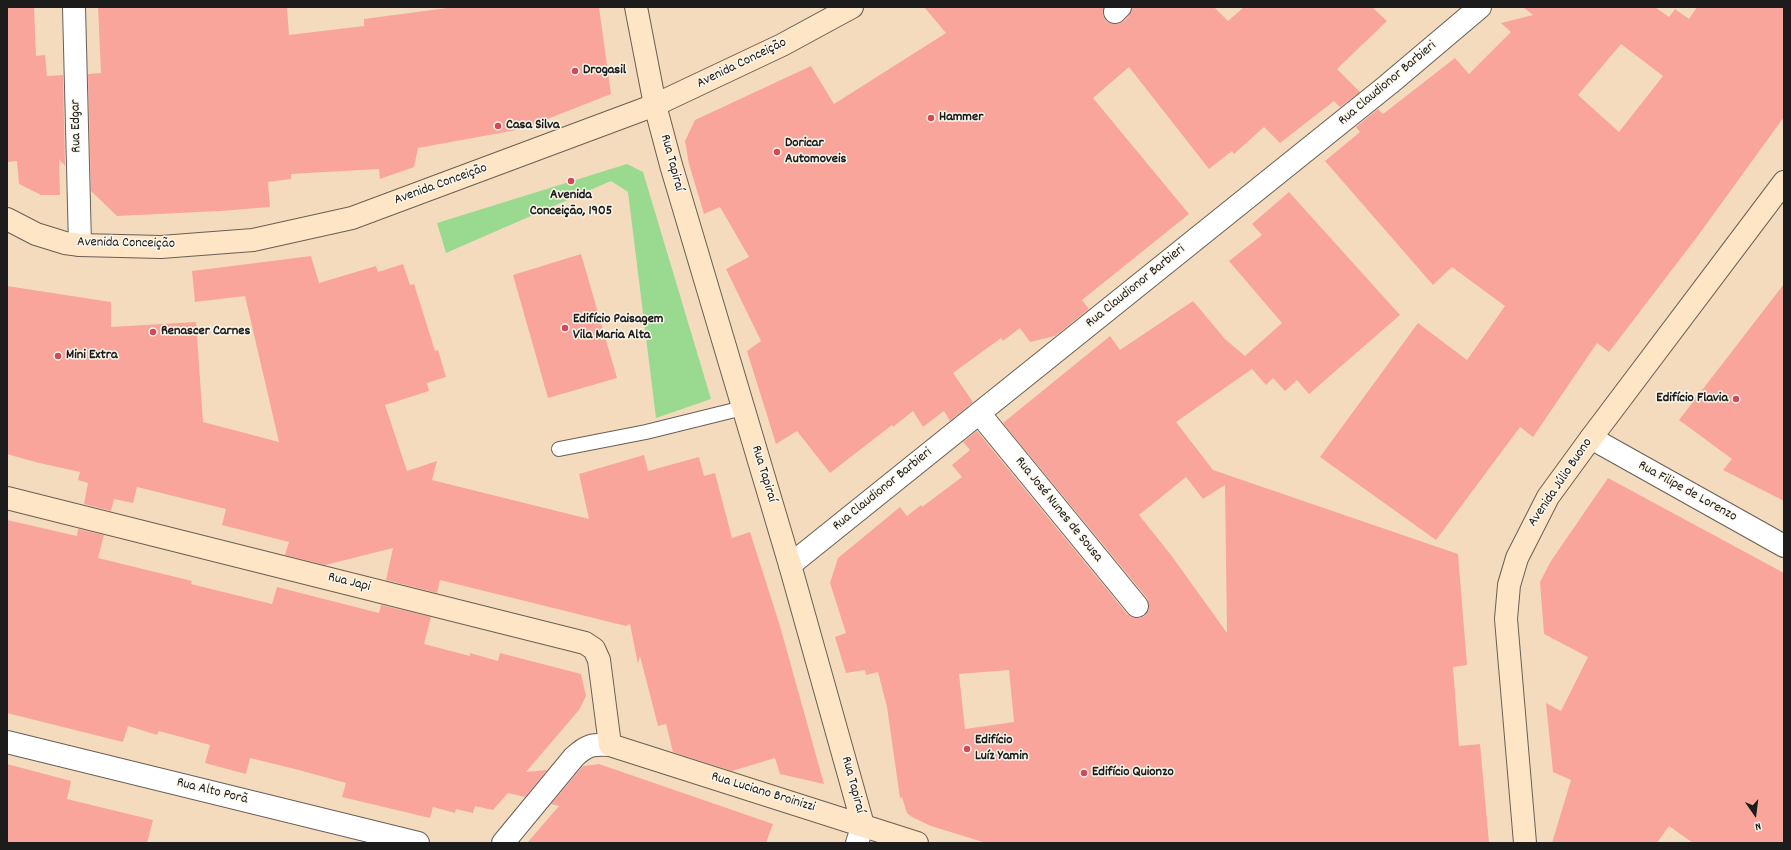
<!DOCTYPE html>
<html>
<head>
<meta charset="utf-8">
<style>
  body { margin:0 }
  #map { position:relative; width:1791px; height:850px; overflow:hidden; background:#f4dbbe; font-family:Dekko,sans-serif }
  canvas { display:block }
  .frame { position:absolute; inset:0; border:8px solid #1c1c1c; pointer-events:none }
  .north { position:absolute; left:1735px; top:794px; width:40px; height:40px; -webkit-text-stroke:3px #fbf7ec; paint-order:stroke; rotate:166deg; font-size:11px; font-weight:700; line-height:16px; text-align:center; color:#1c1c1c }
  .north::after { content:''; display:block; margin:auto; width:14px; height:18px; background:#1c1c1c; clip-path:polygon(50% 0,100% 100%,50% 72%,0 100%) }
</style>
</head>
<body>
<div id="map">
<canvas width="1791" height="850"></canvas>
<div class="frame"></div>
<div class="north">N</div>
</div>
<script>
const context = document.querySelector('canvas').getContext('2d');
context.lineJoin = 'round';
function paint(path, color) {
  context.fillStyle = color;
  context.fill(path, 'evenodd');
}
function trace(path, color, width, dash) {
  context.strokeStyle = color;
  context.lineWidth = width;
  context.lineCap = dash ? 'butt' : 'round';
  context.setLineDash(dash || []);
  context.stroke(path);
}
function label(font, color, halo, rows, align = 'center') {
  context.font = font + ' Dekko,sans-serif';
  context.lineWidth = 3;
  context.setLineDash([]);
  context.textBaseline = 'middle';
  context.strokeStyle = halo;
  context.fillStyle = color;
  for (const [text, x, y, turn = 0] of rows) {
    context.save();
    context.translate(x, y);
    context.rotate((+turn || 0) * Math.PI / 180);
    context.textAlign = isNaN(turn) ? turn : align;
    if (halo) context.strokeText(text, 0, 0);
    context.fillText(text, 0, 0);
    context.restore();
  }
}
const green = new Path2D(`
  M627 164 643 172 711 399 656 418 628 192 611 181 446 253 437 223Z`);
const building = new Path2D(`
  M7 7H34L36 56 45 55 47 76 63 75 65 166 59 159 60 195H41L19 184 17 161 7 162Z
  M98 7H287L289 35 364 26V19L455 7H599L611 94 522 129 418 148 414 167 380 179 379 169 291 174V179L268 182 270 207 220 211 117 216 91 191 88 74 101 73Z
  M924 7H1104L1103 16 1106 21 1112 24H1119L1124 21 1129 16 1132 7H1214L1228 21 1244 7H1372L1387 21 1337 69 1360 92 1340 107 1334 101 1280 143 1264 127 1234 154 1232 151 1209 169 1129 67 1093 98 1189 214 1082 300 1089 309 1055 336 1030 342 1020 328 1003 341 1001 338 953 373 973 402 950 421 944 411 923 427 913 411 893 427 892 425 830 473 797 431 776 444 747 351 761 341 726 269 749 257 720 207 704 214 689 164 685 141 695 120 811 66 834 104 946 33Z
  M1523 7H1655L1669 17 1675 9 1689 19 1697 7H1784V117L1697 237 1609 352 1597 343 1533 437 1520 427 1436 540 1320 457 1418 323 1467 360 1505 306 1452 267 1433 285 1325 161 1360 132 1356 127 1378 109 1383 114 1455 58 1469 74 1511 32 1501 23 1533 15ZM1621 44 1663 76 1619 132 1578 95Z
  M1289 192 1400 315 1309 394 1297 380 1285 391 1273 378 1266 385 1252 369 1176 422 1213 470 1458 554 1467 665 1453 667 1459 746 1480 744 1489 843H986L931 826 912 817 907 813 902 797 900 798 887 707 878 672 866 675 865 670 846 673 835 637 846 633 830 583 838 558 900 507 907 516 921 505 922 507 962 477 952 465 970 450 963 442 977 431 1127 614 1133 618H1139L1145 616 1149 610V604L1147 598 1003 423 1110 336 1120 350 1193 301 1225 339 1245 356 1282 323 1229 261 1262 235 1252 224ZM1186 477 1203 499 1225 485 1227 633 1171 555 1139 515ZM1009 670 1014 722 965 729 959 674Z
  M581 254 617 378 548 398 513 275Z
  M311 256 319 283 376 266 378 272 403 264 410 285 414 284 435 351 438 350 446 377 427 383 429 391 385 405 407 471 437 461 432 480 589 519 579 474 644 455 648 471 699 457 704 476 715 473 732 538 750 532 780 626 824 784 780 774 775 758 732 771 673 752 666 724 658 726 640 656 638 664 630 624 626 626 440 580 437 593 386 580 393 548 325 565 285 555 289 542 222 525 226 509 137 487 133 503 114 499 111 511 84 504 88 483 78 480 80 472 35 462 7 454V286L111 302V327L196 322 203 422 279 442 245 296 195 302 192 271Z
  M1784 284V501L1723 470 1732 459 1679 420Z
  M1608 478 1784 573V843H1693L1669 826 1657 843H1552L1571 780 1553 772 1546 703 1561 711 1588 657 1544 634 1540 582 1551 561Z
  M7 520 77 536 78 529 104 535 98 558 192 581 191 584 272 604 277 587 379 613 381 605 431 617 424 644 470 656V653L498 661 500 653 581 674 586 696 579 710 526 772 547 770 525 797 508 793 493 810 475 806 473 813 456 809 455 813 433 807 430 818 342 797 346 783 295 769 250 758 246 774 205 763 210 745 159 731 157 735 128 726 123 742 7 713Z
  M7 764 71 781 67 799 153 820 147 843H7Z
  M599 764 773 824 766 843H527L559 806 551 804 583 766Z`);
const lane = new Path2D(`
  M559 449 646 432 743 408`);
const street = new Path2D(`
  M74 7 80 245
  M1115 12 1120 7
  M979 413 1137 606
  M1591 438 1784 546
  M790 565 1389 84 1480 7
  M7 742 418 843
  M503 843 574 757C587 745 592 744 610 745
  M857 843 863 825`);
const secondary = new Path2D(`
  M636 7 655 105 671 165 790 565 863 825
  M7 219 36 234 65 243 80 245 161 247 253 240 352 218 655 105 782 45 852 7
  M7 498 585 643 594 649 599 660 610 745 917 843
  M1525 843 1506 619 1509 585 1517 558 1548 497 1591 438 1784 182`);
const markers = [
  [575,71,4,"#d1495b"],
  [931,118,4,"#d1495b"],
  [498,126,4,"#d1495b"],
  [777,152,4,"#d1495b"],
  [571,181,4,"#d1495b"],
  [565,328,4,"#d1495b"],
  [153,332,4,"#d1495b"],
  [58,356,4,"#d1495b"],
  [1736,399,4,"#d1495b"],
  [967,749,4,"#d1495b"],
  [1084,773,4,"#d1495b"]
];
const streetNames = [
  ["Avenida Conceição",742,64,-26],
  ["Rua Claudionor Barbieri",1388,84,-40],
  ["Rua Edgar",77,126,-91],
  ["Rua Tapiraí",671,163,75],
  ["Avenida Conceição",441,185,-20],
  ["Avenida Conceição",126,244,1],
  ["Rua Claudionor Barbieri",1136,287,-39],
  ["Rua Tapiraí",763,474,73],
  ["Avenida Júlio Buono",1561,483,-56],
  ["Rua Claudionor Barbieri",883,490,-39],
  ["Rua Filipe de Lorenzo",1687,492,29],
  ["Rua José Nunes de Sousa",1058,510,51],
  ["Rua Japi",349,583,14],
  ["Rua Tapiraí",852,785,75],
  ["Rua Alto Porã",212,792,14],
  ["Rua Luciano Broinizzi",763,793,17]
];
const poiNames = [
  ["Drogasil",583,71],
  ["Hammer",939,118],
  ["Casa Silva",506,126],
  ["Doricar",785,144],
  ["Automoveis",785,160],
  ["Avenida",571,196,"center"],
  ["Conceição, 1905",571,212,"center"],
  ["Edifício Paisagem",573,320],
  ["Vila Maria Alta",573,336],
  ["Renascer Carnes",161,332],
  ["Mini Extra",66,356],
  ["Edifício Flavia",1728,399,"right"],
  ["Edifício",975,741],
  ["Luíz Yamin",975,757],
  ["Edifício Quionzo",1092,773]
];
paint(green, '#9ada90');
paint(building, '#faa59c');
trace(lane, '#685f55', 16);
trace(street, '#685f55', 24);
trace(secondary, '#685f55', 24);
trace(lane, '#fff', 14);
trace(street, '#fff', 22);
trace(secondary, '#fde5c5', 22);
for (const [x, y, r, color] of markers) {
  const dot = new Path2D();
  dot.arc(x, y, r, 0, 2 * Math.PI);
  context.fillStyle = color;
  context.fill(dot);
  trace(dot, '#fbf7ec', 1.5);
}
label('14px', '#1c1c1c', '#fbf7ec', streetNames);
label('bold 14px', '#1c1c1c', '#fbf7ec', poiNames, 'left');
</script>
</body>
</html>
